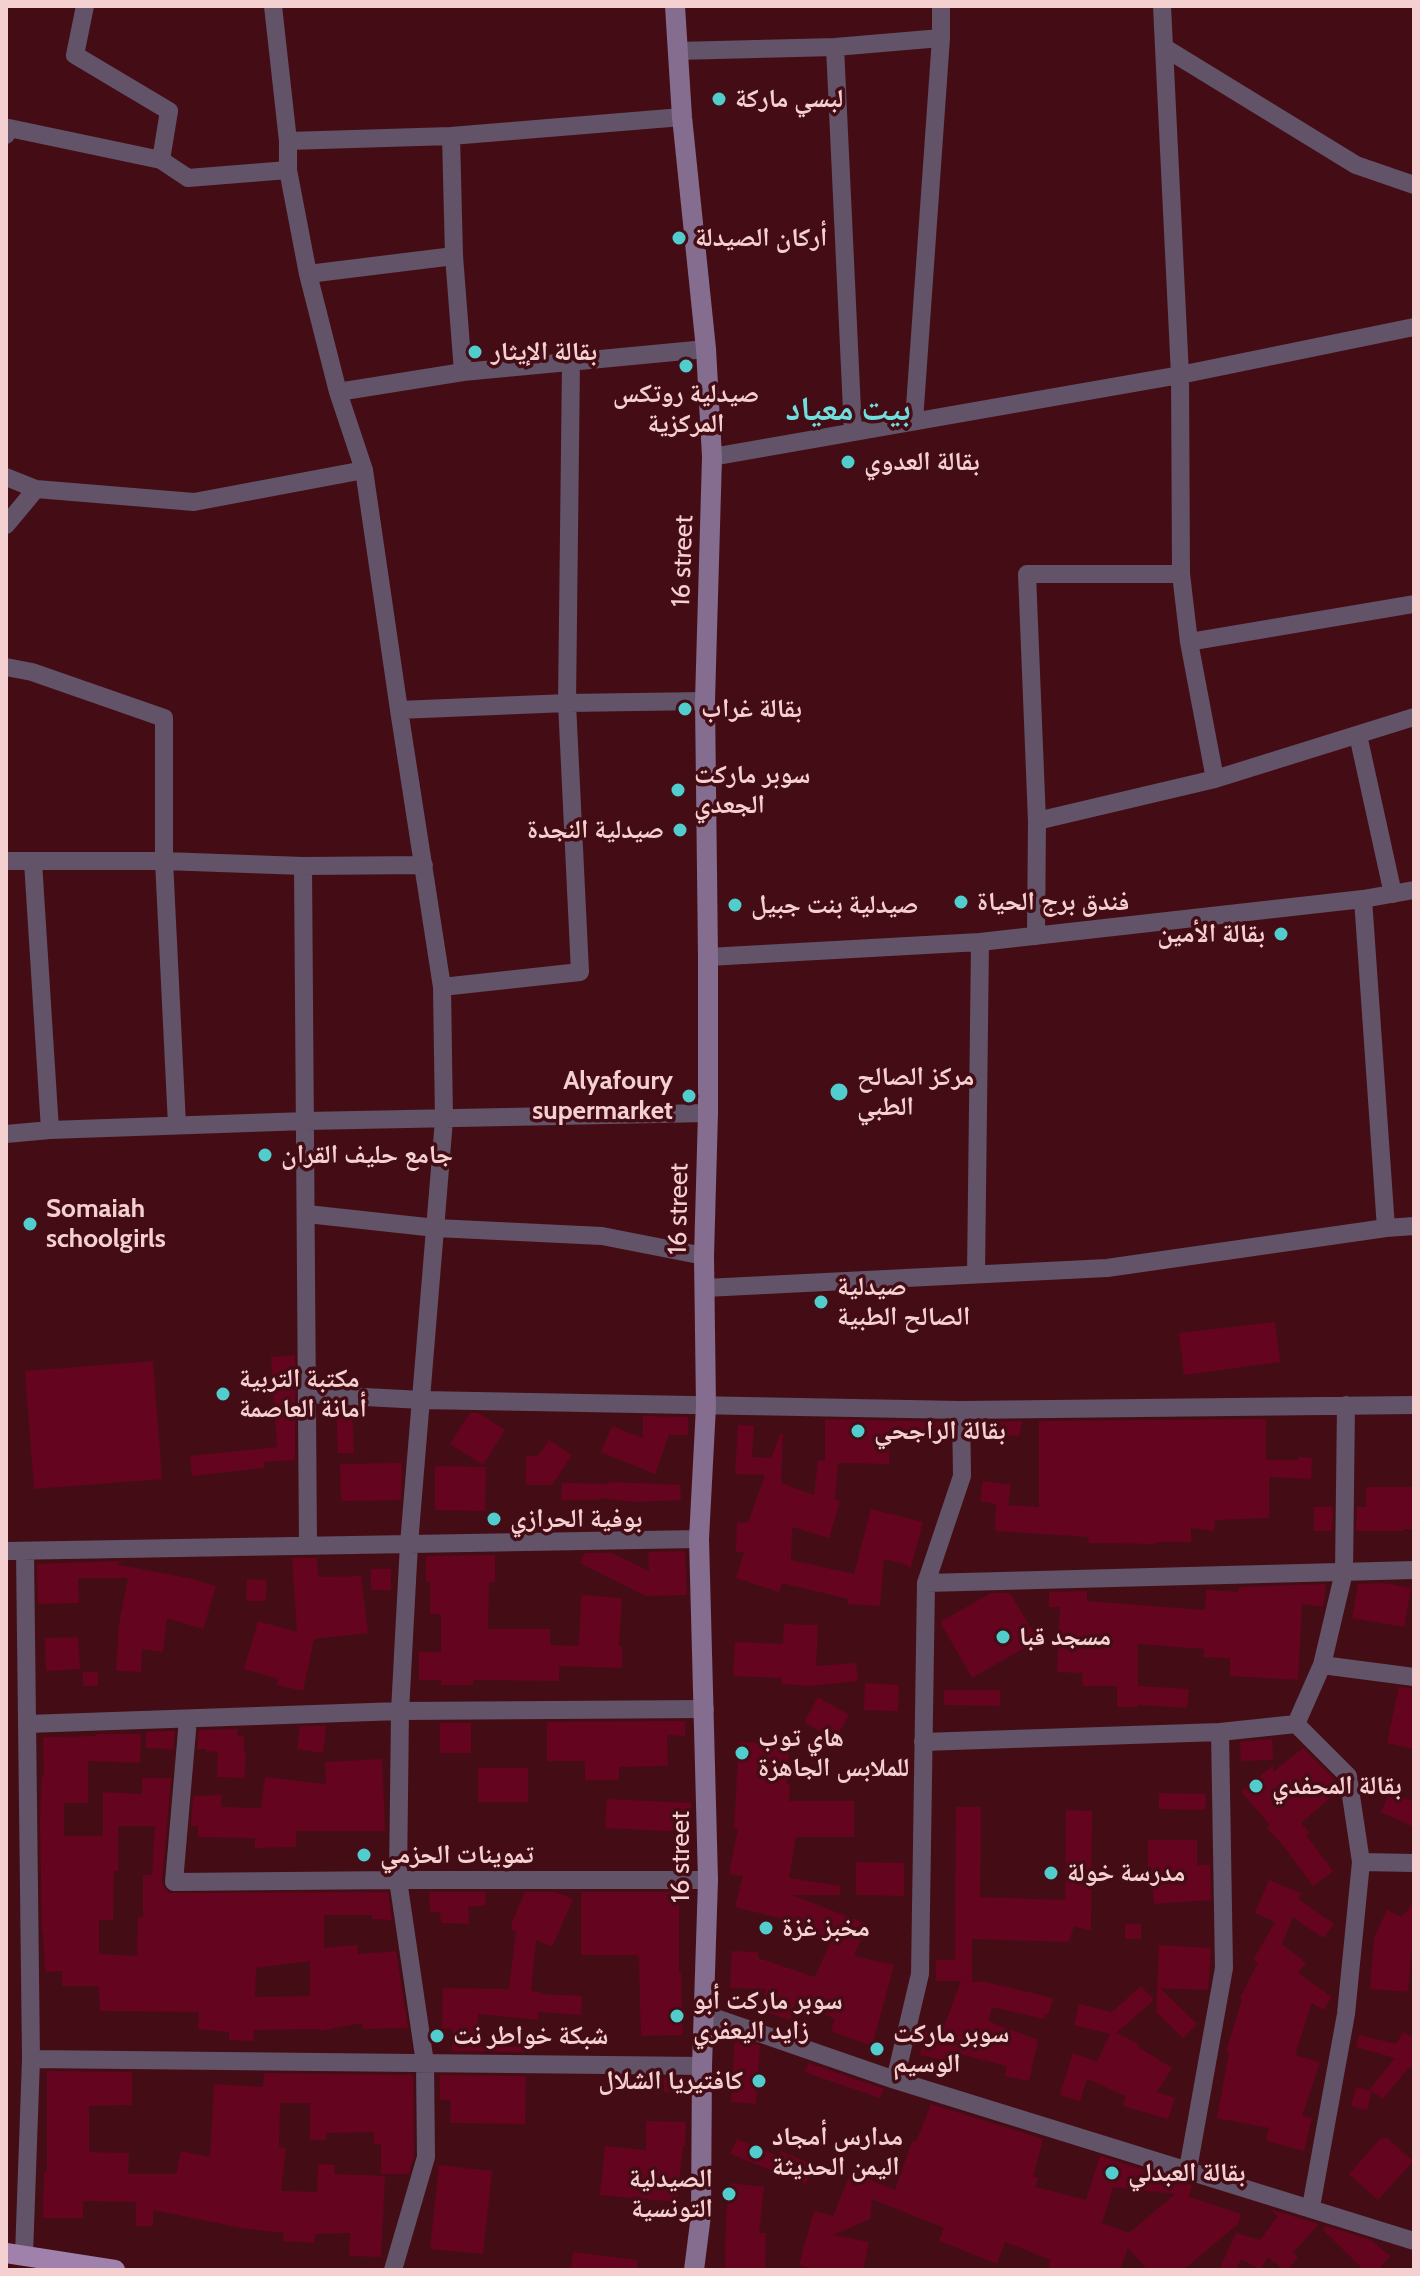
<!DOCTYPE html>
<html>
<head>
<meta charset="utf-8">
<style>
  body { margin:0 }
  #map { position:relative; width:1420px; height:2276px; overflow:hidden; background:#440d16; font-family:Cabin,sans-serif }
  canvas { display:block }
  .frame { position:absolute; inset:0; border:8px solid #f5d0d1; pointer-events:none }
</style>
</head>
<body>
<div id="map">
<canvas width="1420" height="2276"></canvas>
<div class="frame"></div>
</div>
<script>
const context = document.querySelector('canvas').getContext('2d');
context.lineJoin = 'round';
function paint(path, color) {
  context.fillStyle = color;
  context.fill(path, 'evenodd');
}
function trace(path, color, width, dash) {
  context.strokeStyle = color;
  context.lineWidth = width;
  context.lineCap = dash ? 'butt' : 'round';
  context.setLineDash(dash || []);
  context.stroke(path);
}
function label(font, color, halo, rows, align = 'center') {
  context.font = font + ' Cabin,"Noto Naskh Arabic",sans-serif';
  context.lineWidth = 7;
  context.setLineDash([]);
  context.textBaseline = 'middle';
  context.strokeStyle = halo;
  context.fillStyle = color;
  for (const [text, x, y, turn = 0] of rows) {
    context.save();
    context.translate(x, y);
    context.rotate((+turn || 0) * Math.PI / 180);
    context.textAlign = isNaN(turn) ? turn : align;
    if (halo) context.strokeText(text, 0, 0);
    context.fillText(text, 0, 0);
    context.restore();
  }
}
const building = new Path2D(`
  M1275 1322 1280 1362 1184 1375 1179 1333Z
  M295 1355V1460L264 1462V1468L192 1476 190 1456 277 1447 271 1357Z
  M153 1361 162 1479 34 1489 25 1371Z
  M336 1407 352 1408 354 1453H338Z
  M470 1413H478L505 1430 483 1465 450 1444Z
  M643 1416 688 1417V1435H669L655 1474 601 1452 612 1426 643 1438Z
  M825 1419 947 1422V1438L889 1437V1464L838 1463 835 1499 840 1501 829 1538 792 1527 791 1560 854 1574 871 1509 923 1522 910 1570 908 1565 884 1559 880 1606 848 1604V1599L782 1583 779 1592 736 1578 744 1552H736L737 1522 748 1523 765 1475 735 1474 738 1425 754 1426 752 1457 771 1458 780 1434H783L781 1483 814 1495 818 1460 825 1461Z
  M1266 1419V1460H1298V1457L1312 1458 1311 1479 1269 1477V1518L1215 1520 1214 1531 1191 1528V1542H1155V1544L1088 1543 1089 1537 995 1531 996 1504 1002 1505 980 1501 983 1481 1011 1485 1008 1505 1039 1507V1421Z
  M1022 1421 1019 1436 989 1435V1422Z
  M549 1440 572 1455 552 1485H526V1456H538Z
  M402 1463 401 1500 341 1501 340 1464Z
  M435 1466 486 1467 485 1511 435 1510Z
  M609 1482 680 1485 681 1500 635 1502 599 1498V1500H561L562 1483 609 1484Z
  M1366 1487H1414V1529H1403V1531H1356L1357 1507H1366Z
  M1314 1507H1333L1332 1531H1314Z
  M685 1551 687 1595 646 1596 580 1563 585 1553H612L649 1571 648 1552Z
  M495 1555V1582H489L488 1629H550V1645L579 1646 581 1595 622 1598 619 1646 622 1647V1668L559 1666V1681L473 1680V1685H441V1680H419V1652H441V1614H430V1582H426V1556Z
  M292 1558H317L318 1577 361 1576 368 1633 314 1639 303 1691 277 1685 279 1679 244 1669 258 1621 297 1632Z
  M119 1561V1565L193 1579 216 1586 203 1629 167 1618 163 1652 142 1649 141 1672 116 1671 119 1624 128 1578H78L79 1603 38 1604 37 1564Z
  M371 1569H391V1590H371Z
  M247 1579 267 1580 266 1601H246Z
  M1382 1583 1411 1588 1404 1627 1352 1618 1358 1584Z
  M1326 1584 1323 1607 1302 1604 1298 1680 1230 1676V1658L1203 1657 1204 1649 1138 1644V1686L1189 1689 1187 1708 1138 1705V1707H1117V1686H1082L1083 1673 1057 1672 1060 1607H1049V1592L1087 1591V1601L1205 1610 1206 1590 1239 1592V1587Z
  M991 1593H1010L1038 1640 972 1678 940 1622Z
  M784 1624 818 1625 816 1666 856 1663 858 1681 810 1686 782 1684V1678L733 1676 735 1642 783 1644Z
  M78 1637 80 1669 46 1671 45 1638Z
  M83 1672H98V1686H83Z
  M865 1683 899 1685 898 1711 864 1710Z
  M1399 1687 1414 1689V1749L1387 1743Z
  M944 1690H1000V1706L944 1705Z
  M818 1697 849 1715 835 1740 804 1722Z
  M685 1721V1736L667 1735 668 1766 619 1767V1780H585V1761H547V1722Z
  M440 1723H471V1753H440Z
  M300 1726H326L323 1753 297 1749Z
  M238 1729 237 1736H244V1753H246L244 1778 217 1777 218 1751 207 1752V1749H197L199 1730Z
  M175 1731 173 1749 146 1748V1732Z
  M96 1734H141L140 1763 88 1761V1803H64V1836H103V1792L142 1794V1778H171L162 1881 164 1888 169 1893 388 1892 392 1920 372 1919V1915H324V1948L357 1945 358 1954 396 1951 408 2028 363 2029V2023L319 2031V2029L254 2030 253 2041 229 2040V2032L198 2029 199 2012 100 2011 99 1986H62V1971L45 1972 43 1932H42L40 1823 42 1775H44L43 1737 96 1736ZM118 1826H155L152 1875H143V1917H138L137 1956 99 1954V1920H113L114 1871H118ZM310 1961V1996L255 1997 256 1968Z
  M1272 1739 1273 1760 1241 1761 1240 1742Z
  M739 1742 789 1744 787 1784 790 1785 789 1801H854V1837H796L789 1878 841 1886 840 1895H792L867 1924 854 1956 894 1965 872 2046 831 2031 835 2019 796 2001 790 2020 759 2010 766 1989 730 1988 732 1951 758 1952V1958L815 1977 830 1943 791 1929 794 1922 735 1907 743 1876 729 1874 738 1828H734Z
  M1303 1748 1337 1782 1338 1791 1301 1823 1309 1832 1306 1835 1333 1871 1313 1886 1286 1849 1267 1828 1270 1825 1241 1792 1273 1765V1772Z
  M382 1759 385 1831H296V1847L255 1848V1838L198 1837V1826H191L193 1796 221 1795V1807L261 1808 265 1777 326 1784 325 1762Z
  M478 1768H528V1802H478Z
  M1390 1792 1414 1802V1827L1381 1812Z
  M1159 1793 1206 1794 1205 1810 1159 1809Z
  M607 1799 691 1803 689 1832 605 1828Z
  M956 1807H981L980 1897 1065 1900 1066 1810 1092 1811 1091 1931 1074 1926 1069 1942 972 1939V1981H936V1960H955Z
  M1148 1840H1197V1865H1210L1211 1900 1154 1904 1151 1867H1148Z
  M856 1862 904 1863V1896L856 1895Z
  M1269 1880 1303 1894 1297 1898 1334 1924 1323 1938 1293 1917 1282 1944 1306 1963 1298 1973 1332 1997 1323 2010 1312 2003 1295 2055 1320 2062 1302 2116 1312 2118 1304 2151 1266 2141 1269 2128 1217 2118 1229 2053 1226 2052 1242 1999 1240 1998 1258 1963 1253 1960 1275 1922 1255 1913Z
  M429 1892H485L486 1905 468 1907 469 1924 441 1923 440 1912H430Z
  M525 1892H555L573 1899 552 1947 536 1940 531 1991 540 1992V1994L582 1996 581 2015 538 2012V2020L478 2014 477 2046 527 2047V2052L452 2051V2029L442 2028 443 1988 509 1989 516 1932 512 1930V1922Z
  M581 1892H679V1973H681L683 2035 641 2036 639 1958 637 1955H581Z
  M1414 1902V1949L1412 1947 1408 1992 1370 1989 1374 1938 1387 1910 1402 1917Z
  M1125 1924H1141V1939H1125Z
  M1159 1945 1211 1948 1208 1990 1160 1988 1197 2024 1183 2038 1156 2012Z
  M961 1981 986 1982 1053 1998 1048 2015 1045 2014 1044 2019 992 2007 988 2021 1038 2040 1029 2081 1004 2076 1007 2066 952 2052 950 2061 920 2055 925 2031 941 2034Z
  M1141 1986 1154 2000 1116 2033 1138 2043 1137 2046 1172 2068 1157 2092 1175 2098 1168 2119 1123 2106 1126 2096 1087 2079 1080 2101 1060 2095 1073 2053 1097 2062 1110 2034 1074 2025 1079 2004 1112 2012Z
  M1403 2032 1412 2037 1414 2034V2070L1409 2067 1383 2099 1372 2091 1367 2110 1351 2106 1356 2087 1372 2091 1370 2089 1395 2058 1356 2047 1359 2035 1396 2044Z
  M735 2038 760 2046 756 2104 731 2102Z
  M809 2063 884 2089 880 2098 804 2072Z
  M47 2071 132 2072V2105L89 2106V2152L129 2153 128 2174H176L181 2151 210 2157 214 2084 263 2087 264 2073 413 2075 414 2155 409 2174H381V2144H374V2132L326 2133V2140H310V2103H280L279 2147 286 2148 281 2191 317 2192 318 2164 335 2165 334 2174 385 2176 381 2257 349 2256 350 2233 315 2234 314 2243 283 2241 284 2233 241 2228 153 2210V2226H136V2202L83 2201V2218H43L44 2172H47Z
  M440 2075 526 2076 525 2124 450 2123 451 2100H440Z
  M664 2078H680V2092H664Z
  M931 2104 1043 2139 1033 2177 1038 2178 1035 2187 1086 2200 1100 2156 1192 2185 1189 2197 1241 2214 1238 2224 1183 2270H1148L1128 2248 1120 2270H1047L1051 2260 1005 2242 997 2264 939 2241 944 2228 872 2199 870 2219 833 2235 869 2242 863 2270H817L799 2265 814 2211 833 2216 851 2172 895 2190 912 2141 916 2142ZM1113 2187 1175 2194 1129 2233 1102 2223Z
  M646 2121 686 2122 685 2146H683L677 2202 600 2195 605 2146 646 2150Z
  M1381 2138H1387L1413 2161 1378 2200 1349 2174Z
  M737 2139 778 2156 781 2151 814 2165 806 2184 730 2154Z
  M439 2165 492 2171 483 2254 430 2249Z
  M730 2183 764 2187 759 2233H766L765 2270H725L726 2216Z
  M1269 2209 1319 2224 1293 2253 1298 2257 1288 2270H1284L1268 2257 1260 2270 1241 2259 1236 2270H1219L1236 2233 1260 2240 1278 2216Z
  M1326 2226 1371 2240 1390 2256 1378 2270H1364L1323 2230Z
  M573 2252 637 2260V2270H571Z`);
const street = new Path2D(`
  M85 6 75 55 169 111 161 160
  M273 6 288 141V170L308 274 338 392 364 470 399 710 567 703 580 972 442 987
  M1162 6 1180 375 1181 574 1189 642 1215 779
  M835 47 853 432
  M1165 48 1356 165 1414 185
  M677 51 835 47 941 38
  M6 135 9 128 161 160 188 178 288 170
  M288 141 451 136
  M308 274 454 256
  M571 362 567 703 705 701
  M463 372 454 256 451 136 682 117
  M338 392 463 372 706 349
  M914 421 941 38V6
  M712 457 1180 375 1414 327
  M6 477 36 489 194 502 364 470
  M6 525 36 489
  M1189 642 1414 604
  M6 667 32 672 164 718V861L177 1125
  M1358 735 1393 894
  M1037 821 1215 779 1414 717
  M6 861H164L303 866 424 865
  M33 862 50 1130
  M303 866 308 1545
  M1363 899 1386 1228
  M1036 936 1037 821 1027 574H1181
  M708 957 980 942 1363 899 1414 890
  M6 1134 50 1130 306 1121 708 1113
  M307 1214 436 1228 602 1236 704 1256
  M976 1274 980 942
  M705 1288 1107 1268 1386 1228 1414 1226
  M308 1394 422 1400 961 1410 1414 1405
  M6 1551 699 1539
  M926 1583 1414 1570
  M1322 1665 1414 1677
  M188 1719 174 1882 398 1880H708
  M27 1724 400 1711 705 1709
  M1296 1724 1348 1776 1361 1862 1346 2014 1311 2207
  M1296 1724 1322 1665 1344 1572 1346 1405
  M923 1742 1220 1732 1296 1724
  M1361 1862 1414 1863
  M704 2014 895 2080 1414 2241
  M31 2059 702 2066
  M895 2080 920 1974 926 1583 962 1476 961 1410
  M1188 2169 1224 1968 1220 1732
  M24 2255 31 2059 25 1551
  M393 2270 426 2157 425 2063 398 1880 400 1711 409 1544 444 1120 442 987 399 710`);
const secondary = new Path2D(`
  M675 6 682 117 706 349 712 457 705 701 708 957V1113L704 1256 706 1406 699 1539 708 1880 702 2066 701 2215 694 2270`);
const primary = new Path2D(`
  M6 2253 115 2270`);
const markers = [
  [719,99,8,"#52cdcd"],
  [679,238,8,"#52cdcd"],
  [475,352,8,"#52cdcd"],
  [686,366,8,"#52cdcd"],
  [848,462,8,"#52cdcd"],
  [685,709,8,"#52cdcd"],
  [678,790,8,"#52cdcd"],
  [680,830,8,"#52cdcd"],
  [961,902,8,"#52cdcd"],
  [735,905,8,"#52cdcd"],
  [1281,934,8,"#52cdcd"],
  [839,1092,10,"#52cdcd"],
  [689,1096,8,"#52cdcd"],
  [265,1155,8,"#52cdcd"],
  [30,1224,8,"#52cdcd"],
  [821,1302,8,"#52cdcd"],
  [223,1394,8,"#52cdcd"],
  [858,1431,8,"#52cdcd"],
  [494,1519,8,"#52cdcd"],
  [1003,1637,8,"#52cdcd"],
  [742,1753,8,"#52cdcd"],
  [1256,1786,8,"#52cdcd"],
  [364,1855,8,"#52cdcd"],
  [1051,1873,8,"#52cdcd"],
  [766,1928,8,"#52cdcd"],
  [677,2016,8,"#52cdcd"],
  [437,2036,8,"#52cdcd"],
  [877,2049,8,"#52cdcd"],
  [759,2081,8,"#52cdcd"],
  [756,2152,8,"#52cdcd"],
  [1112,2173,8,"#52cdcd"],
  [729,2194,8,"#52cdcd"]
];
const poiNames = [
  ["لبسي ماركة",735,99],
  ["أركان الصيدلة",695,238],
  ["بقالة الإيثار",491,352],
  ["صيدلية روتكس",686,394,"center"],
  ["المركزية",686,424,"center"],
  ["بقالة العدوي",864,462],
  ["بقالة غراب",701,709],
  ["سوبر ماركت",694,775],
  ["الجعدي",694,805],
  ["صيدلية النجدة",664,830,"right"],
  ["فندق برج الحياة",977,902],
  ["صيدلية بنت جبيل",751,905],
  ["بقالة الأمين",1265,934,"right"],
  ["مركز الصالح",857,1077],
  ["الطبي",857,1107],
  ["Alyafoury",673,1081,"right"],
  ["supermarket",673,1111,"right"],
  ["جامع حليف القران",281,1155],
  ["Somaiah",46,1209],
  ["schoolgirls",46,1239],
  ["صيدلية",837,1287],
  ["الصالح الطبية",837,1317],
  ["مكتبة التربية",239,1379],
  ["أمانة العاصمة",239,1409],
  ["بقالة الراجحي",874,1431],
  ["بوفية الحرازي",510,1519],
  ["مسجد قبا",1019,1637],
  ["هاي توب",758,1738],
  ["للملابس الجاهزة",758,1768],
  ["بقالة المحفدي",1272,1786],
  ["تموينات الحزمي",380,1855],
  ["مدرسة خولة",1067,1873],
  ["مخبز غزة",782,1928],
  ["سوبر ماركت أبو",693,2001],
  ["زايد اليعفري",693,2031],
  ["سوبر ماركت",893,2034],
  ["الوسيم",893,2064],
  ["شبكة خواطر نت",453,2036],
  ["كافتيريا الشلال",743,2081,"right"],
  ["مدارس أمجاد",772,2137],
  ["اليمن الحديثة",772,2167],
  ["بقالة العبدلي",1128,2173],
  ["الصيدلية",713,2179,"right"],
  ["التونسية",713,2209,"right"]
];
const streetNames = [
  ["16 street",683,561,-88],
  ["16 street",679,1209,-89],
  ["16 street",681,1857,-90]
];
const districtNames = [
  ["بيت معياد",848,410]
];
paint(building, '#65041e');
trace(street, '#625368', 18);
trace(secondary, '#846d8e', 20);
trace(primary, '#9f81ac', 20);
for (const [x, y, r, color] of markers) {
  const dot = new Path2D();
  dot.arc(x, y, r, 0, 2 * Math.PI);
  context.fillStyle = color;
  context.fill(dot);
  trace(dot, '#440d16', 3);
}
label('bold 26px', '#f5d0d1', '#440d16', poiNames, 'left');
label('26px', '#f5d0d1', '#440d16', streetNames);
label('bold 34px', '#71dede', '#440d16', districtNames);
</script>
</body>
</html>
